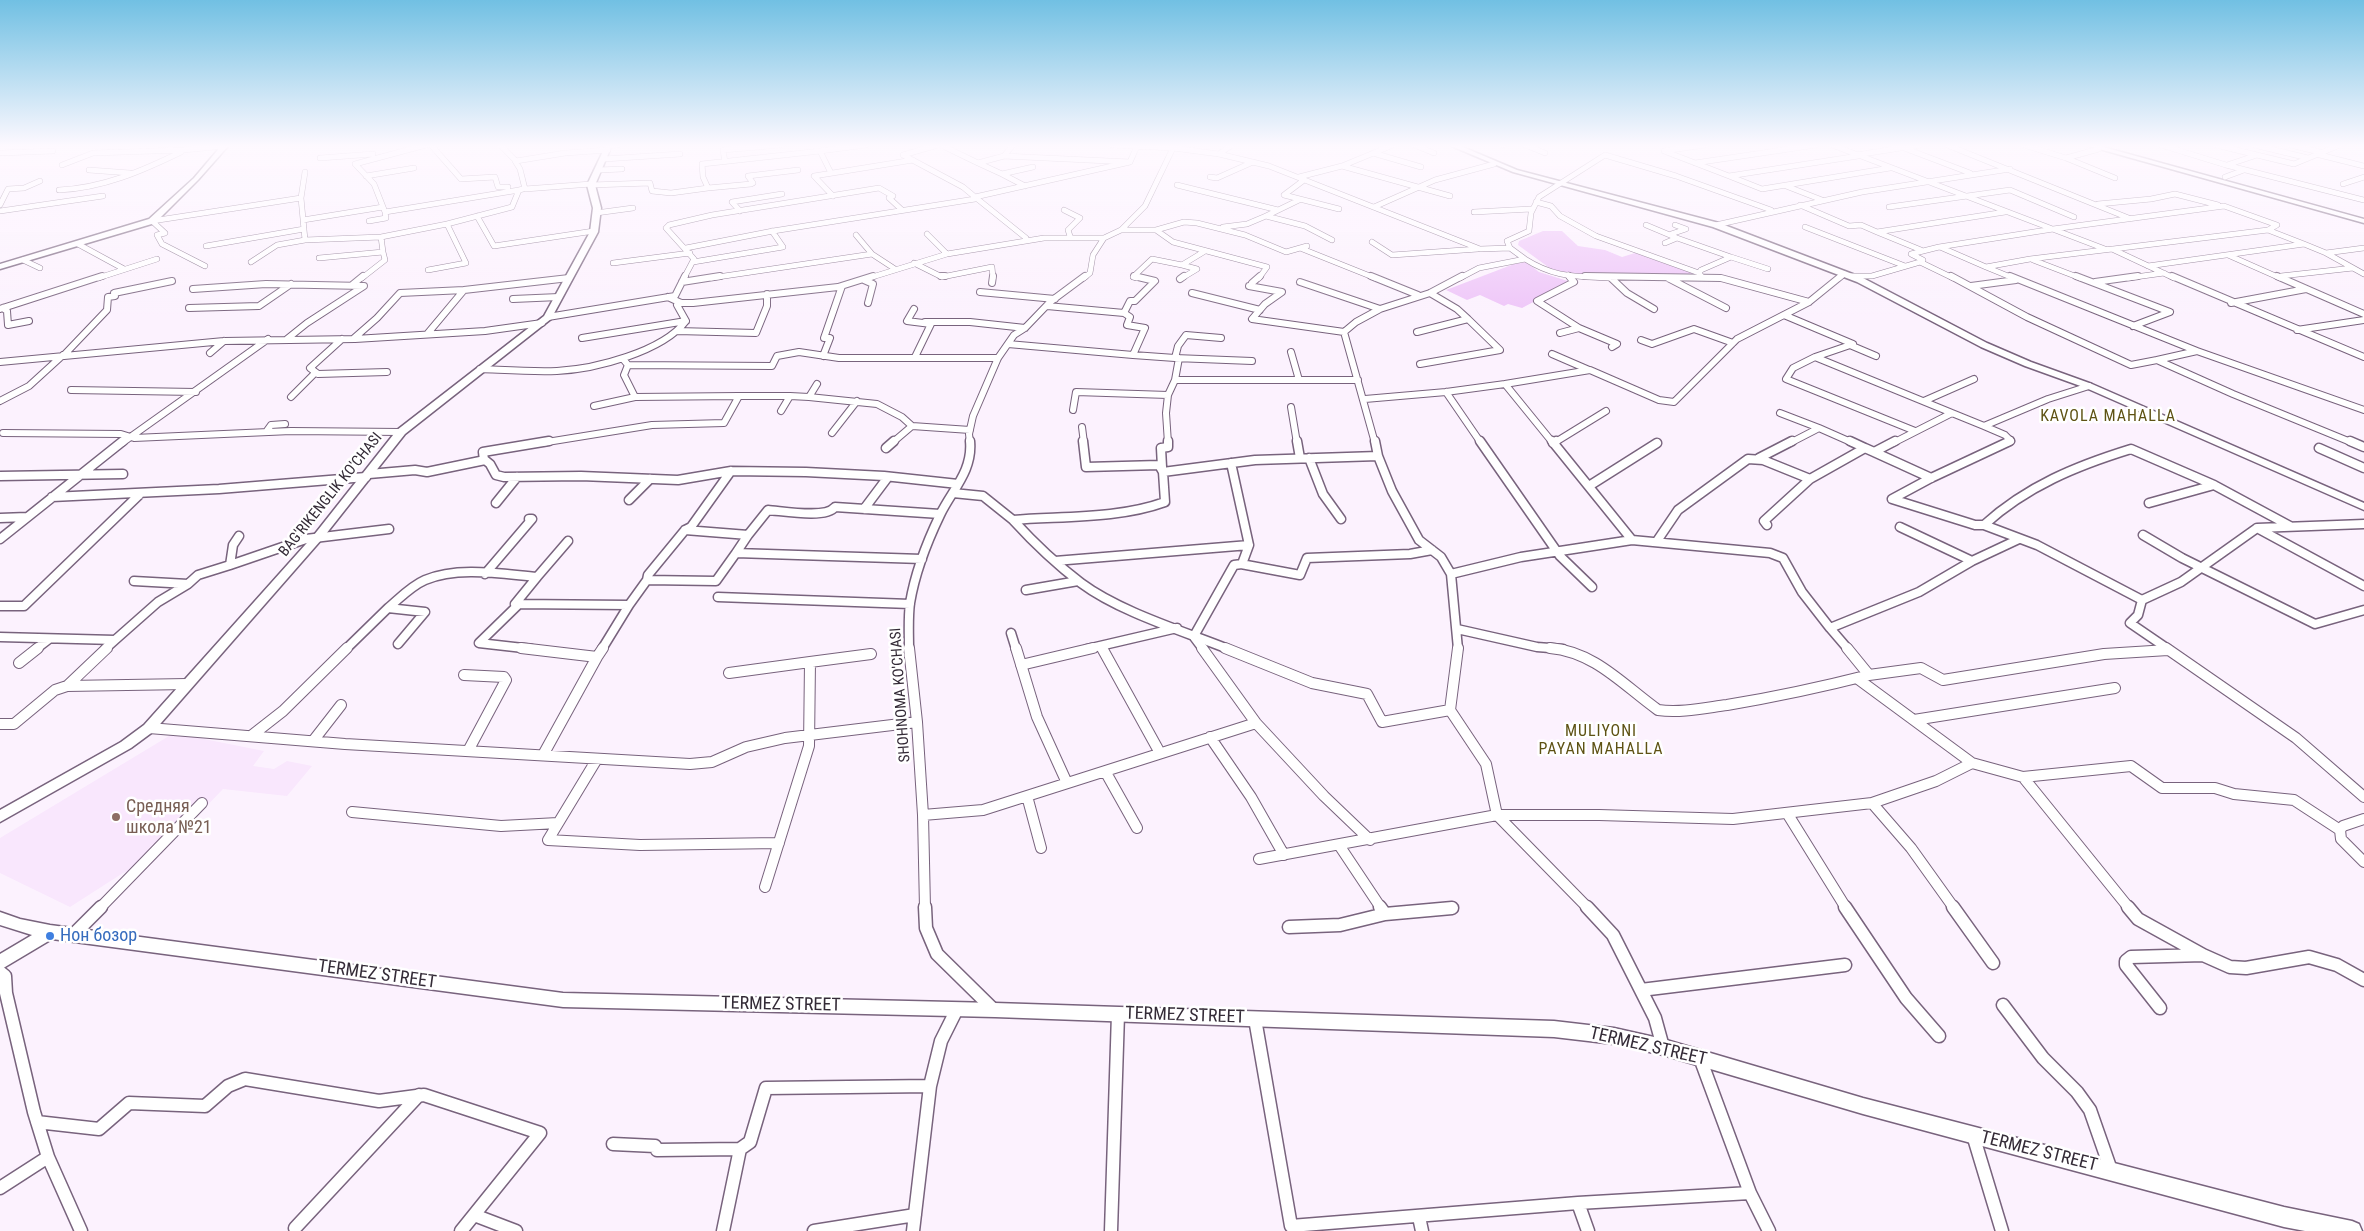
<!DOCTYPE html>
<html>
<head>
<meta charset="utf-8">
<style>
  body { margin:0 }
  canvas { display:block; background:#fcf2fe }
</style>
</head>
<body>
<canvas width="2364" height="1231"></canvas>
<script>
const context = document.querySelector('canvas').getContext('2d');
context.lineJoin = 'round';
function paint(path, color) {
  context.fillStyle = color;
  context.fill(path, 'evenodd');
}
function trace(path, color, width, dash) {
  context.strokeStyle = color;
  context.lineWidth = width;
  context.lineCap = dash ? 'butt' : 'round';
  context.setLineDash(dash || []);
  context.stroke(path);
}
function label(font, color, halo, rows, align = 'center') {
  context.font = font + ' "Roboto Condensed",sans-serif';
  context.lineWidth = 5;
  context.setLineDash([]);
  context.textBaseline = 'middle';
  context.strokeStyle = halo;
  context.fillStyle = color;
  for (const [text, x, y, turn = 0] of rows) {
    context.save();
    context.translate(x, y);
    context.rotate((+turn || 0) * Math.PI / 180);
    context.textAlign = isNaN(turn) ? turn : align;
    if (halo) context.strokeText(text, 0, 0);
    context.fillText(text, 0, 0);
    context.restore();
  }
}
const built = new Path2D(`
  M174 733 264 751 253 766 274 769 287 761 312 766 287 796 223 789 153 862 123 873 70 907 0 873V838Z`);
const green = new Path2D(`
  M1543 231H1562L1578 246 1605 250 1622 257 1635 253 1646 255 1695 273 1679 277 1564 274 1555 272 1518 245 1519 241Z
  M1526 262 1539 272 1571 282 1522 308 1508 304 1504 306 1480 295 1467 300 1446 290 1514 264Z`);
const streetFar4 = new Path2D(`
  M426 145 355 164 374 184 385 212 519 190
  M431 145 461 179 495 177 498 187H508
  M500 145 516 161 565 153 608 150
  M938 145 903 155 963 187 975 197
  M1112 145 1173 148 1219 154 1269 166 1480 249 1510 248
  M1414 145 1434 153
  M1502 145H1504
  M1525 145 1545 153
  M1705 145 1664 151 1729 176
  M1832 145 2105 249
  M1947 145 2131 219
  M2024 145 2066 158 2099 149
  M2161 145 2226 165 2364 200
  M2216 145 2294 164 2340 145
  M2254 145 2308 158
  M2290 145 2320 152
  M609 146 618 145
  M945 147 978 163 1004 156 1130 162 1137 146
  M1904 148 1970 173
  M820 151 866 145
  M0 153 53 151
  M1373 153 1421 167
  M1219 154 1232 145
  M2316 154 2364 166
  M1856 155 1920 145
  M1004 156 1013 145
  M1858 156 1729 176 1762 189 1890 168
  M320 158 373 154
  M2066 158 2115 178
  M604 159 680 154
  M515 161 520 169 525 189 591 184
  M725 162 723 150 781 145
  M978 163 1002 174 1033 167
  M1695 163 1816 145
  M62 165 93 153 183 150 225 146
  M2227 165 2257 155
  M1342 166 1450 196
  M89 170 130 173
  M599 170 622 169
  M798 170 748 176 753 183 751 184 708 188 703 177 702 164 820 151 831 173
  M305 172 301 198 305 240 381 237 447 224
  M1002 174 1025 186
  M366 176 414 168
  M1210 177 1217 178 1253 162
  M1299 177 1342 166 1393 145
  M2225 177 2244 170
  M1304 180 1284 195 1339 209
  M2343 184 2364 177
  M591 185 650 183 652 191 671 193 708 188
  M1177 185 1278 210
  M1786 186 1822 200
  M59 190C103 188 142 171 181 152
  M833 196 814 176 913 160
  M1299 200 1266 216 1305 226 1332 240
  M1536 202 1551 206 1560 216 1596 236 1699 273
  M2098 204 2151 199 2175 194 2218 205
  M0 205 8 189 24 188 40 181
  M1800 205 1849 226 1861 225 1877 232
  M1374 207 1435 180 1494 164
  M1889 207 2010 190 2074 217
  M1064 210 1080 218 1068 230 1070 236
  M0 211 103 196
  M740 211 732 202 782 194
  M1474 212 1531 209
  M596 213 633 208
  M477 216 494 246 594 231
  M303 220 383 207
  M152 221 301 198
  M152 221 165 233 157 235 162 244 205 266
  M369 221 386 218 385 212
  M1646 225 1677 238
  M1716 225 1862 192 2010 169
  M1223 227 1247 224 1266 216
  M1805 227 1905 266
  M1121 230H1156L1173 242 1267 267 1259 278
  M1156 230 1184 222 1197 223 1245 235 1286 252 1307 246
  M1671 234 1686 229 1675 225
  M856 235 872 254
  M1026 238 975 197 1130 162
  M1372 242 1392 255 1478 249
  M1665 243 1677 238 1731 257
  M78 244 124 269
  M206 246 304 229
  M1940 247 1986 267
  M686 248 773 231 975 199
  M1300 248 1375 278
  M2113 249 2268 230 2304 244
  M1921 250 1877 232 2005 212
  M2326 253 2364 274
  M947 254 1044 238H1104
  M2228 255 2280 278
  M319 258 383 252 381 237
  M1525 259C1555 278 1575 276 1609 278
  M23 260 40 268
  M2033 260 2080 278
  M251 262 277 245 305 240
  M693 262 783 247 772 231
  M1920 262 1923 260 1911 254 1939 247 2053 229 2224 206 2277 225 2268 230
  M613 263 690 253
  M914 263 942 277 992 267 993 278
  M2148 266 2304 244 2326 253 2364 248
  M428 270 466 263 447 224 512 207 519 190 523 189
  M1568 275 1570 278
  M1851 276H1872L1920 262 1953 278
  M2281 276 2353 268
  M1702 277 1699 273 1701 270 1731 257 1768 269
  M98 278 157 259
  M362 278 385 260 383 252
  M684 278 694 259 666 228 669 225 712 215 879 188 893 196 889 198 902 210
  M711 278 872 254 895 269
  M869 278 947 254 927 234
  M1084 278 1090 273 1093 255 1104 238 1121 230 1145 206 1173 148 1170 145
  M1137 278 1133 277 1152 259 1182 265
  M1182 278 1197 269 1182 265 1205 251
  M1460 278 1479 268 1525 259 1510 248 1507 241 1529 231 1531 213 1539 197 1605 155 1676 176 1771 210
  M1839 278 1844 274
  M2013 278 1986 267 2030 259 2112 249 2174 278
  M2128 278 2164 273`);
const streetFar3 = new Path2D(`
  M941 276H945
  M1371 276 1418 295
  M1569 276 1574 282 1537 301 1579 328 1617 344 1612 347
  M1585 276 1721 278 1809 302
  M1951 276 2027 317 2131 365 2157 360 2233 394 2353 443
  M2010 276 2197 351 2157 360
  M2076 276 2170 312 2133 326
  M2172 276 2364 357
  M2277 276 2364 314
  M1610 277 1627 293 1654 309
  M1668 278 1726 308
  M1180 279 1184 276
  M864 280 873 284 868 303
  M682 282 720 276
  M1300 282 1380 309
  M2095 282 2138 276
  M992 283 993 276
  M1252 283 1260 276
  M352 285 363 276
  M1249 286 1282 292 1265 304 1252 319 1344 332
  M1971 286 2016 280
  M193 289 266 284 364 286 307 323 287 339
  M464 290 569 278
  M980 292 1055 299
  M1192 293 1260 310
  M668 297 681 303H693L838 287 873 276
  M513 299 559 297
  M2231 303 2306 289
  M3 308 7 311 8 325 29 321
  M189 308 259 306 291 284
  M0 309 102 276
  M914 309 907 321 931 324 915 357
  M1124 313 1130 301H1135L1155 281 1134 276
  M1784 315 1853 344 1815 357
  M548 317 675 296 685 276
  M925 322H970L1025 328
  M2297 330 2364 320
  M677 331 756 333 767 306V294
  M1417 332 1468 319 1457 309 1430 293
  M1560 333 1579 328
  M582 338 686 321
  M342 339 310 368 318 374 387 372
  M353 339 377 318 400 293 464 290 428 333
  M1641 340 1652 344 1694 329 1733 343
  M1008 344 1133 355 1145 328 1127 325 1130 317 1124 313 1047 306
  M1850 345 1876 356
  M2197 351 2364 410
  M1291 352 1299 380
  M210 353 224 341
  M1552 354 1589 370
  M64 355 107 310 108 297 115 296 114 293 172 281
  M1133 355 1175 358 1178 346 1186 335 1221 338
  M823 356 830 338H824L842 286
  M1175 358 1252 361
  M623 359 628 365 772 366 777 356 799 352 839 358H998
  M0 362 224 341 355 339 485 331 542 323
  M1420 364 1500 350 1468 319
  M628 365 624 375 635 397
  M480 369C505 370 531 372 557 371 595 369 662 352 686 321L677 305 681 303
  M1175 380H1358
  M817 384 809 397 877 404 902 417 912 426 970 430
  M1505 384 1590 370 1659 400 1674 402 1737 339 1809 302 1841 276
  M71 390 196 392
  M1446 392 1481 443
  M291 397 315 373
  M1365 399 1446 392 1505 384 1553 443
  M0 401 29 386 63 355
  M1924 401 1974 379
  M594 406 635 397 739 396
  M1291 407 1297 443
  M1073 410 1076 392 1168 395
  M781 411 790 396 809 397
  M1780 413 1819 428
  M1984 426 2005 435 2011 441 2007 443
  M1082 427 1084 443
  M1915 431 1786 379 1793 368 1815 357 1952 413
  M266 432 271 425 285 424
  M3 433 121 434 134 438 291 431 401 432
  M832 433 857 401
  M122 443 268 339
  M541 443 652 425 724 423 739 396H790
  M892 443 912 426
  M970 443 969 434 973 416 998 358 1014 335 1025 328 1050 302 1085 276
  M1168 443 1166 413 1168 395 1175 380 1179 358
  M1375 443 1344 332 1356 322 1380 309 1430 293 1462 276
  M1554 443 1606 411
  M1790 443 1819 428 1853 443
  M1893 443 1952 413 1984 426 2048 399 2089 386`);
const streetFar2 = new Path2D(`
  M1083 441 1086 467 1159 465 1163 472
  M1297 441 1300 458
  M1375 441 1378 456 1392 491 1419 540 1441 557 1451 574 1458 649
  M1480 441 1560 556 1592 587
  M1552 441 1632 540
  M1850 441 1865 448
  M2350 441 2364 447
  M1553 443 1556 441
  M886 448 894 441
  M2319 448 2364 468
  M1874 452 1931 478
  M1309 458 1323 494 1341 519
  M1759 458 1792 441
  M484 460 483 452 549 441
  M1162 467 1161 448 1168 447V441
  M369 474 415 470 427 472 485 460 490 464 496 475 504 477 581 476 678 480 731 471 806 472 884 476 958 484
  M0 476 123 474
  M1589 486 1657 443
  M953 493 983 496 1013 520C1063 516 1118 519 1165 502L1163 472 1255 460 1378 456
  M52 497 219 489 366 477
  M629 500 650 479
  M496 503 517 477
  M2149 503 2214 485
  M864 509 888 477
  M0 518 27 517
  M1013 520C1034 543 1056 564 1081 583 1120 612 1183 631 1228 649
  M1767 525 1764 521 1810 479 1865 448 1874 452 1895 441
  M1984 525H1975L1892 499 1931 478 2010 441
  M1900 527 1972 561
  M2257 528 2364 524
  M685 530 748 535 736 553
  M748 535 768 510C783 511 826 519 835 507L940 514
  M2143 535 2182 558 2315 624 2364 610
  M239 536 233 545 230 565 306 539 389 529
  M0 539 123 441
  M1657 541 1678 510 1748 459 1763 460 1810 479
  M1055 561 1249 545 1231 463
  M1241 564 1300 575 1307 558 1410 554 1432 550
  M485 574 532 519H529
  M1451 574 1521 557 1632 540 1770 553 1783 558 1802 592 1830 628 1919 592 1972 561 2019 539
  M537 577 568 541
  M647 580 648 575 685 530 691 527 731 471
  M134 581 188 584 198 575 230 565
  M1026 590 1078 581
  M718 597 910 604
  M2142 600 2037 545 1984 525C2027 486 2076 466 2131 449L2214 485 2290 526
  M519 604 479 643 532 649
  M629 605 647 580 716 581 736 553 922 559
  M0 606H24L141 493
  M1830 628 1848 649
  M1457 629 1537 647 1563 649
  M1011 633 1016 649
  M1194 636 1234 565 1242 564 1249 545
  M0 637 115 640 158 602 188 584
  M1194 637 1203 649
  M398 644 425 612 388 608C400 598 411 586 425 580 458 566 502 574 537 577L515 604 629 605 602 649
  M1101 646 1103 649
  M36 649 49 639
  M105 649 115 640
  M346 649 388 608
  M909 649C909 634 908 618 910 603 915 573 927 542 940 515 952 490 973 471 970 441
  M1087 649 1177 628
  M2168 649 2130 623 2138 615 2142 600 2181 582 2257 528 2364 586`);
const streetFar1 = new Path2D(`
  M107 648 67 686 187 684
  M521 648 597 657 543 755
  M909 648 917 722 923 815 925 908
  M1016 648 1037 717 1067 783
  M1102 648 1160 753
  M1202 648 1256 723 1324 796 1370 840
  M1225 648 1312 683 1367 694 1382 722 1450 710
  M1458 648 1450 710 1486 764 1497 815 1588 908
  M1550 648C1595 652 1623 685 1658 710 1681 713 1704 708 1727 705 1775 697 1822 687 1869 675L1847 648
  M2166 648 2296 738 2364 797
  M597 657 603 648
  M810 662 871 654
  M19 663 38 648
  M1021 665 1093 648
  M729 673 810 662 809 746 765 887
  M464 675 504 677 506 680 468 751
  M1869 675 1921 668 1943 680 2104 654 2168 650
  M1858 679 1972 763 1936 781 1872 803
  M1914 720 2115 688
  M0 724H14L55 690 67 686
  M149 728 345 744 690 764 712 762 746 747 785 738 917 722
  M251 736 283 711 347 648
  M1210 737 1251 797 1284 855
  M313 741 341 705
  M597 759 548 840 640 845 779 843
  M1972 763 2023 777 2131 766 2162 788H2215L2234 794 2294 800 2340 830
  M1105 771 1137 828
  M2023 777 2129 908
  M1027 796 1041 848
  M352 812 501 826 558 823
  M1787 813 1846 908
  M923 815 983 810 1256 723
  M2364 819 2343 826 2340 830 2341 839 2364 862
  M1339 845 1381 908
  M1259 859 1497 815H1599L1733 819 1872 803 1911 848 1954 908
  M100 908 202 803`);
const street = new Path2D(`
  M925 907 926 928 937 954 994 1010
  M1380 907 1385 914 1452 908
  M1587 907 1613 935 1655 1018 1663 1047
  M1845 907 1906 998 1939 1036
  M1953 907 1993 963
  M2128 907 2138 919 2203 955
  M1289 927 1340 925 1385 914
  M73 935 101 907
  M0 972 5 976 6 993 34 1112 48 1157 81 1231
  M1641 990 1845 965
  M2003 1005 2043 1058 2077 1092 2090 1110 2111 1170
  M2160 1008 2126 965V961L2131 957 2203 955 2230 967 2246 968 2309 957 2337 965 2364 980
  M1255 1019 1291 1226 1578 1203 1750 1193
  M1700 1058 1750 1193 1769 1231
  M37 1122 99 1129 129 1103 205 1106 228 1086 245 1079 379 1101 424 1095 540 1133 461 1231
  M1973 1135 2002 1231
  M613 1144 655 1146 657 1150 740 1149 723 1231
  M740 1149 750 1142 766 1088 930 1086
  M0 1188 48 1157
  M1578 1203 1588 1231
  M474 1215 516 1231
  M1419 1217 1422 1231
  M295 1228 419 1095
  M814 1231 915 1215
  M913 1231 930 1086 941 1041 957 1009
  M1111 1231 1118 1014`);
const secondary = new Path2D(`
  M222 145H229L198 180 155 223 0 269V264L149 219 194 178Z
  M606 145H612L595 185 601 208 598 232 551 319 405 434 322 539 154 731 131 748 0 822V810L121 742 144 725 314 535 397 430 544 316 590 232 593 208 587 185Z
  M1449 145H1458L1517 170 1719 223 1863 278 1987 343 2031 362 2092 384 2364 503V510L2086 388 2025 366 1981 347 1857 282 1713 227 1513 172Z
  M2085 145H2096L2364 219V223Z
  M0 912 20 919 50 925 563 993 995 1003 1554 1021 1614 1028 1663 1039 1863 1098 2284 1207 2352 1221 2359 1224 2362 1231H2305L2284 1227 1863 1114 1663 1055 1614 1044 1554 1037 995 1017 563 1007 52 939 0 970V954L32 935 0 925Z`);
const markers = [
  [116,817,5,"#8d6e63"],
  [50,936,5,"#3f7fe0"]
];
const streetNames = [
  ["BAG'RIKENGLIK KO'CHASI",331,495,-51],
  ["SHOHNOMA KO'CHASI",901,695,-94]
];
const neighbourhoodNames = [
  ["KAVOLA MAHALLA",2108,417],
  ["MULIYONI",1601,732],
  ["PAYAN MAHALLA",1601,750]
];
const nearEducationnames = [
  ["Средняя",126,807],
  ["школа №21",126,828]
];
const nearShopnames = [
  ["Нон бозор",60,936]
];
const nearStreetnames = [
  ["TERMEZ STREET",377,975,8],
  ["TERMEZ STREET",781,1005,1],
  ["TERMEZ STREET",1185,1016,2],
  ["TERMEZ STREET",1648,1047,13],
  ["TERMEZ STREET",2039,1152,14]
];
paint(built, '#f9e7fd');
paint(green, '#eec5f8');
trace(streetFar4, '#78637d', 6);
trace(streetFar3, '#78637d', 8);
trace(streetFar2, '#78637d', 11);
trace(streetFar1, '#78637d', 12);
trace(street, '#78637d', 15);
trace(secondary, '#78637d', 3);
trace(streetFar4, '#fff', 5);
trace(streetFar3, '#fff', 6);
trace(streetFar2, '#fff', 8);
trace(streetFar1, '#fff', 10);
trace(street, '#fff', 12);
paint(secondary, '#fff');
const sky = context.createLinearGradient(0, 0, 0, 318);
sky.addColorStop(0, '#71c0e3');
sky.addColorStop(0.46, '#fef9ff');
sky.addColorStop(1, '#fef9ff00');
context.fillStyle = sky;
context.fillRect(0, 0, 2364, 318);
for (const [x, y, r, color] of markers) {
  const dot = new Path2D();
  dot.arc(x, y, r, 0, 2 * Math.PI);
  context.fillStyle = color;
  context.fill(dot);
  trace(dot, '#fff', 2);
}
label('15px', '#342b37', '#fff', streetNames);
context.letterSpacing = '1px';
label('16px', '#5e5214', '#fff', neighbourhoodNames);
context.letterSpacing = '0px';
label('18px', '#785e54', '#fff', nearEducationnames, 'left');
label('18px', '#366cbe', '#fff', nearShopnames, 'left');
label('18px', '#342b37', '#fff', nearStreetnames);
</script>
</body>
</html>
